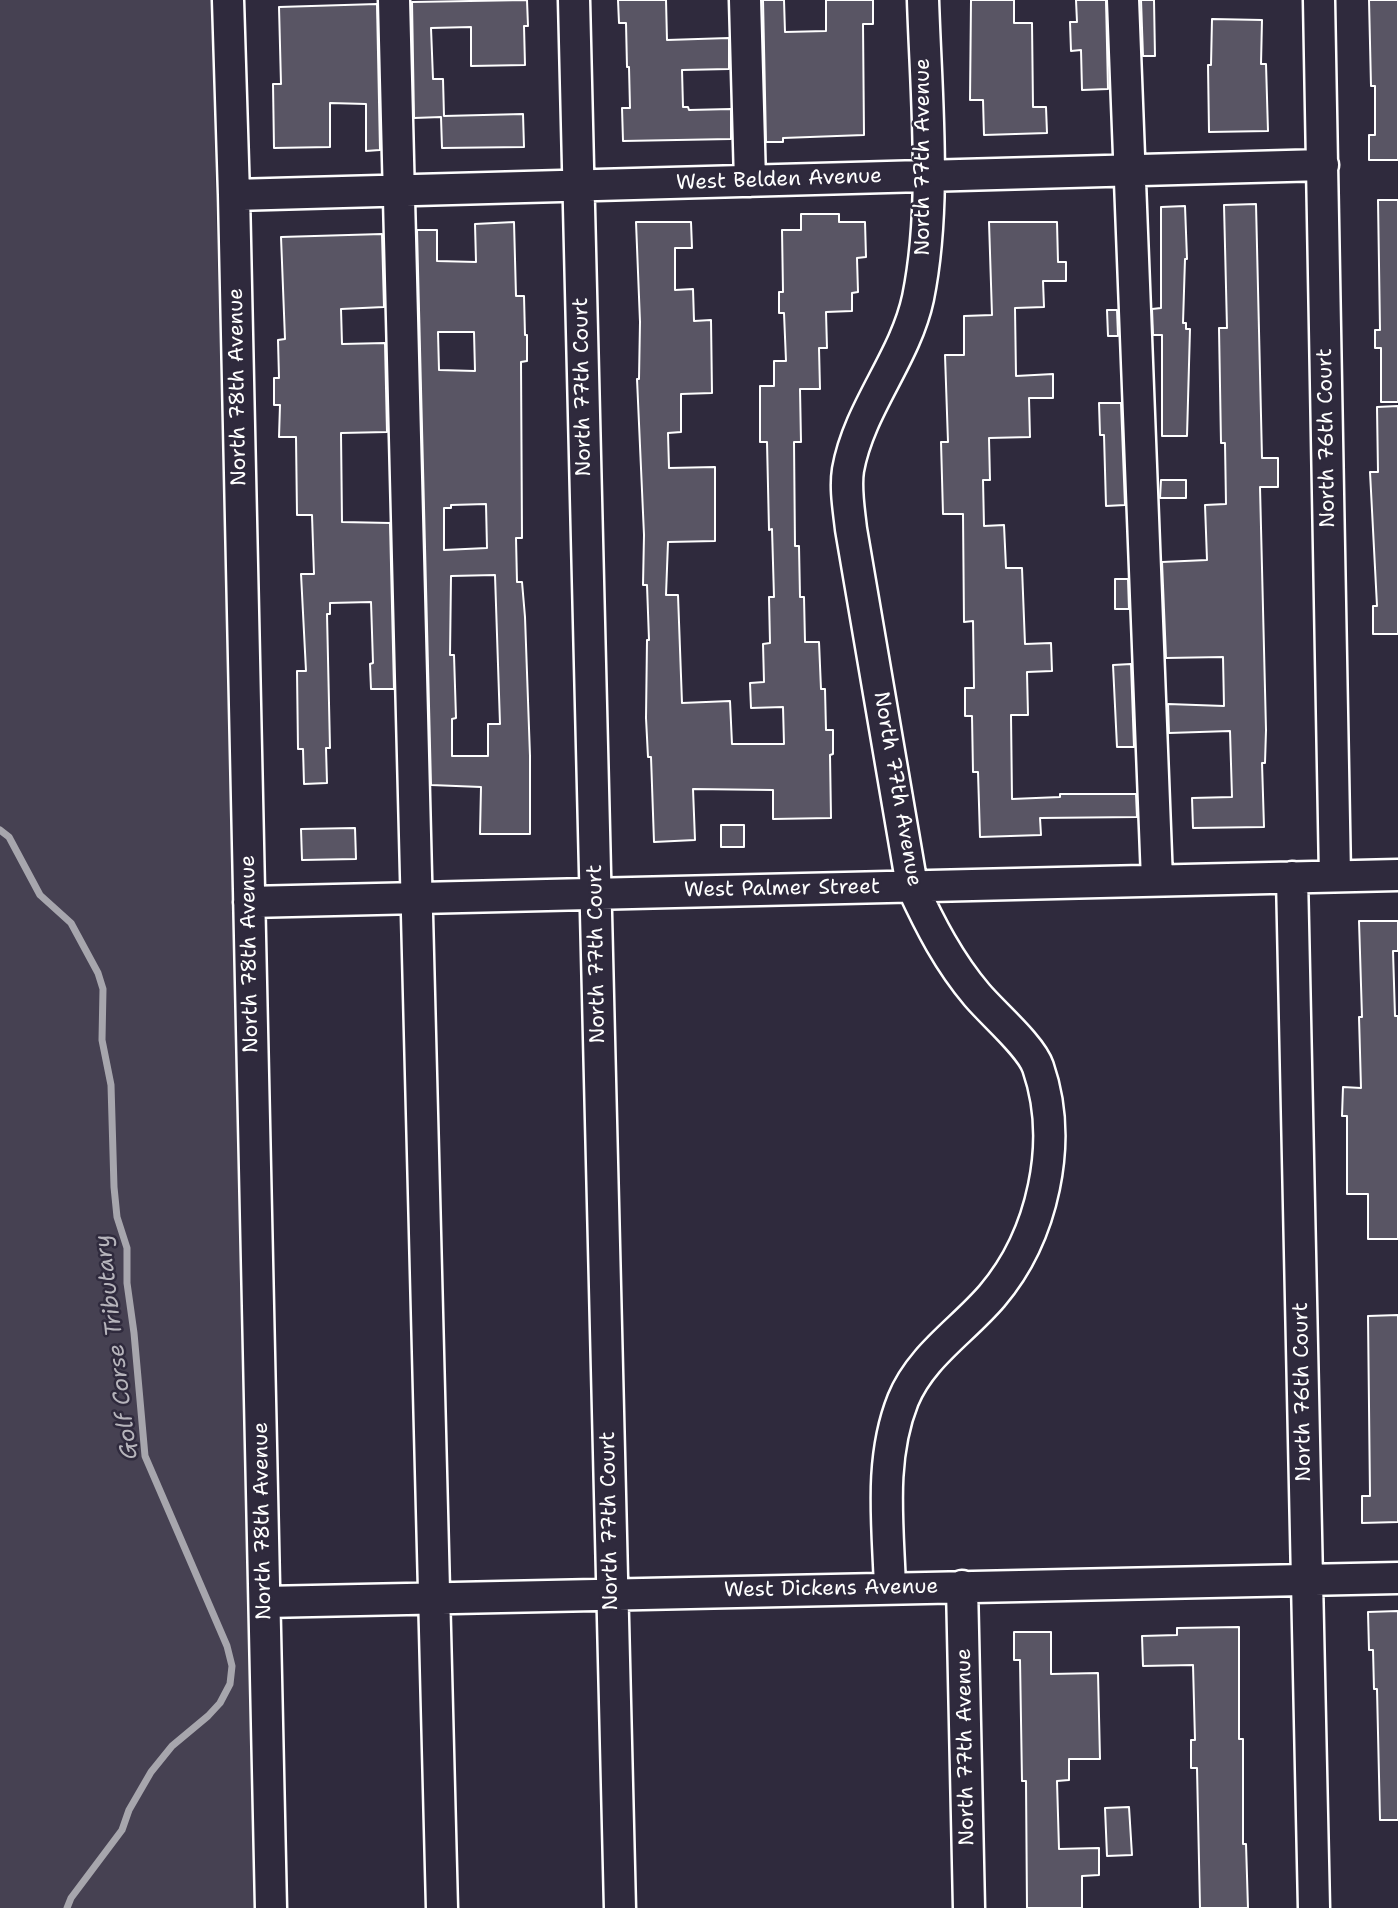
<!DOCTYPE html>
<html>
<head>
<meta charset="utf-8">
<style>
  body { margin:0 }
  canvas { display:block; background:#2f2a3d }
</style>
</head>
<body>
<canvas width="1398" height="1908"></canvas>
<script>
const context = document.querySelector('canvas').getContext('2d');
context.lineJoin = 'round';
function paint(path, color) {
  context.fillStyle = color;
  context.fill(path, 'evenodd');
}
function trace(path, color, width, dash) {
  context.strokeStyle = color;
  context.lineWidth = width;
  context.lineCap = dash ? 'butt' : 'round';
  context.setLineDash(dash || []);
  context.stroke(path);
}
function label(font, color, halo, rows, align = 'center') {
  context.font = font + ' "Shantell Sans",sans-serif';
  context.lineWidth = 5;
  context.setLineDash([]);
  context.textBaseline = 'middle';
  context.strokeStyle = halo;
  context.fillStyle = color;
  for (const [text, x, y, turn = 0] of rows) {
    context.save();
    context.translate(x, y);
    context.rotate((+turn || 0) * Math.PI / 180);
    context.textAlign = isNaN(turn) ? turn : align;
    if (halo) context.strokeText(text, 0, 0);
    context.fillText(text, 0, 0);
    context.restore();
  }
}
const green = new Path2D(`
  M0 0H211L259 1908H0Z`);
const stream = new Path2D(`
  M0 830 9 837 40 895 71 923 98 973 103 989 102 1040 111 1085 114 1187 117 1217 127 1248V1283L134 1333 145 1456 227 1646 232 1666 230 1684 220 1703 208 1716 172 1746 151 1772 129 1810 122 1830 71 1898 67 1908`);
const building = new Path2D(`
  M527 0 528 26H524L525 65 471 66V27L431 28 433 79H443L444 116 523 114 524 147 442 148 441 117 414 118 412 2Z
  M618 0H666L667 40 729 38V69L682 70 683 107H688L689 110 731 109V139L623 141 622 108H630L629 67H627L626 23H619Z
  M763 0H784L785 32 826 31V0H873V24H863L864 135 783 138V142H766Z
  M971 0H1014V23H1032L1033 107H1046L1047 133 984 135 983 100H970Z
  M1076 0H1106L1108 89 1082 90 1081 50 1071 51 1070 22H1077Z
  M1141 0H1154L1155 56H1143Z
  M1369 0H1398V160H1369V135H1375V86H1371Z
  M377 4 380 150 366 151V104L330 103V147L274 148 273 84H281L279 7Z
  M1212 19 1262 20 1261 64H1266L1268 131 1209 132 1208 65H1211Z
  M1378 200H1398V402H1381V348H1375V330H1380Z
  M1256 204 1262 458H1278V487H1260L1266 730 1265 763H1262L1264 827 1193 828 1192 798 1232 797 1230 731 1169 733 1168 704 1224 706 1223 657 1166 658 1162 562 1207 560 1205 505 1226 504 1225 443H1221L1219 328H1227L1224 205Z
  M1185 206 1187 259H1185L1183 323H1186V329H1190L1187 436H1162V335H1153L1152 309 1161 308V207Z
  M801 214H839V222H865L866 257 857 258 858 292 852 293V311L826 312 827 348H819L820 389H800L801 442H794L795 546H799L800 597H804L805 642H819L821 689H825L826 730H833V754L830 755 831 818 773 819V790L693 789 695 840 654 842 651 757H648L646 718 647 640H649L647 585H643L644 535 637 379H639L640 322 636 222H691L692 248H675V290L693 289 694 321 711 320 712 393 681 394V432L668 433 669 468 715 467V541L668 542 666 595H678L682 703 730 701 732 744H784L783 707 751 708 750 683 764 682 763 644 770 643 769 597H774L772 529 769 530 767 442H760V386H774V361H786L784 313H779V292H783L782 230H801Z
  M514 222 516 296H524L525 335H527V361L521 362 522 538H516L517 582H522L525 617 530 756V834H480L481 787 431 785 417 230H437V261L476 262 475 224ZM438 332H474L475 371 439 370ZM486 504 487 548 444 550V508H451V505ZM495 575 500 724H488V756H452V719L456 718 454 655H450L451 576Z
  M989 222H1057L1058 262H1066V281H1043L1044 307 1015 308 1016 376 1053 374V398H1029L1030 437 989 438 990 480H983L984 526 1004 525 1006 568H1022L1025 644 1051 643 1052 671 1027 672 1028 715H1011L1012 799 1060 797V794H1136L1137 817 1040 818 1041 835 980 837 978 772H973L972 716H965V688H974L973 621 964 622 963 514H943L941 442H948L945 355H964V316L992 315Z
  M382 234 384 307 341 309 342 344 385 343 387 432 341 433 342 522 390 523 394 689H371L370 664 373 663 371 602 330 603V614H327L330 748H326L327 783 304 784 303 749H298L297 671H306L301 574H314L312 515H297L296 437H279L280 405H274V378H279L278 340 285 339 281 237Z
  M1107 310H1117L1118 336H1108Z
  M1099 403H1121L1125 505 1106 506 1104 435H1100Z
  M1398 406V634H1373V606H1377L1370 472H1378L1377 407Z
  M1161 480H1186V498H1160Z
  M1115 579H1128L1129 609H1115Z
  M1131 664 1134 747H1117L1113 665Z
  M721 825H744V847H721Z
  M355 828 356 859 302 860 301 829Z
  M1359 921H1398V951H1393L1395 1016H1398V1239H1368V1194H1347V1116H1342L1343 1087 1361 1088 1359 1017H1362Z
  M1398 1315V1522L1362 1523V1496H1370L1368 1316Z
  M1398 1611V1820H1380L1377 1689H1374L1373 1650H1369L1368 1612Z
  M1239 1627V1739H1243V1844H1246L1248 1908H1200L1197 1768H1191V1740H1195L1193 1665 1143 1666 1142 1636 1177 1635V1628Z
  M1014 1632H1051V1674L1098 1673 1100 1759H1069V1780L1057 1781 1059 1849 1099 1848V1875L1082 1876V1908H1027L1026 1781H1022L1020 1660H1014Z
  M1129 1807 1132 1855 1107 1856 1105 1808Z`);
const minor = new Path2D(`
  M228 0 234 195 271 1908
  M394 0 442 1908
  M574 0 620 1908
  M745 0 750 181
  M1123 0 1157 880
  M1319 0 1335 876
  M234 195 1323 165
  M1292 877 1314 1908
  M249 902 1398 875
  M962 1586 969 1908
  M890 1588C888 1525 879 1460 903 1400 921 1356 962 1331 992 1296 1043 1236 1064 1142 1038 1067 1031 1046 993 1014 977 995 949 962 930 925 912 886L851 529C849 510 845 489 848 470 859 408 905 359 918 298 937 205 926 95 923 0
  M265 1602 1398 1578`);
const streetNames = [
  ["North 77th Avenue",924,157,-90],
  ["West Belden Avenue",779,180,-2],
  ["North 78th Avenue",238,387,-91],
  ["North 77th Court",583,387,-91],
  ["North 76th Court",1327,438,-91],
  ["North 77th Avenue",897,789,80],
  ["West Palmer Street",782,889,-1],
  ["North 78th Avenue",250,954,-91],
  ["North 77th Court",597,954,-91],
  ["North 76th Court",1303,1392,-91],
  ["North 78th Avenue",263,1521,-91],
  ["North 77th Court",610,1521,-91],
  ["West Dickens Avenue",831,1589,-1],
  ["North 77th Avenue",966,1747,-91]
];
const waterNames = [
  ["Golf Corse Tributary",117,1347,-97]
];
paint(green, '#464152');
trace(stream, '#a7a6ad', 7);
paint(building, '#595564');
trace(building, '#fff', 2);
trace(minor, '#fff', 35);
trace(minor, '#2f2a3d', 30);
label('21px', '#fff', '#2f2a3d', streetNames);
label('italic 23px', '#b6b4bb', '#2f2a3d', waterNames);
</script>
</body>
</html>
